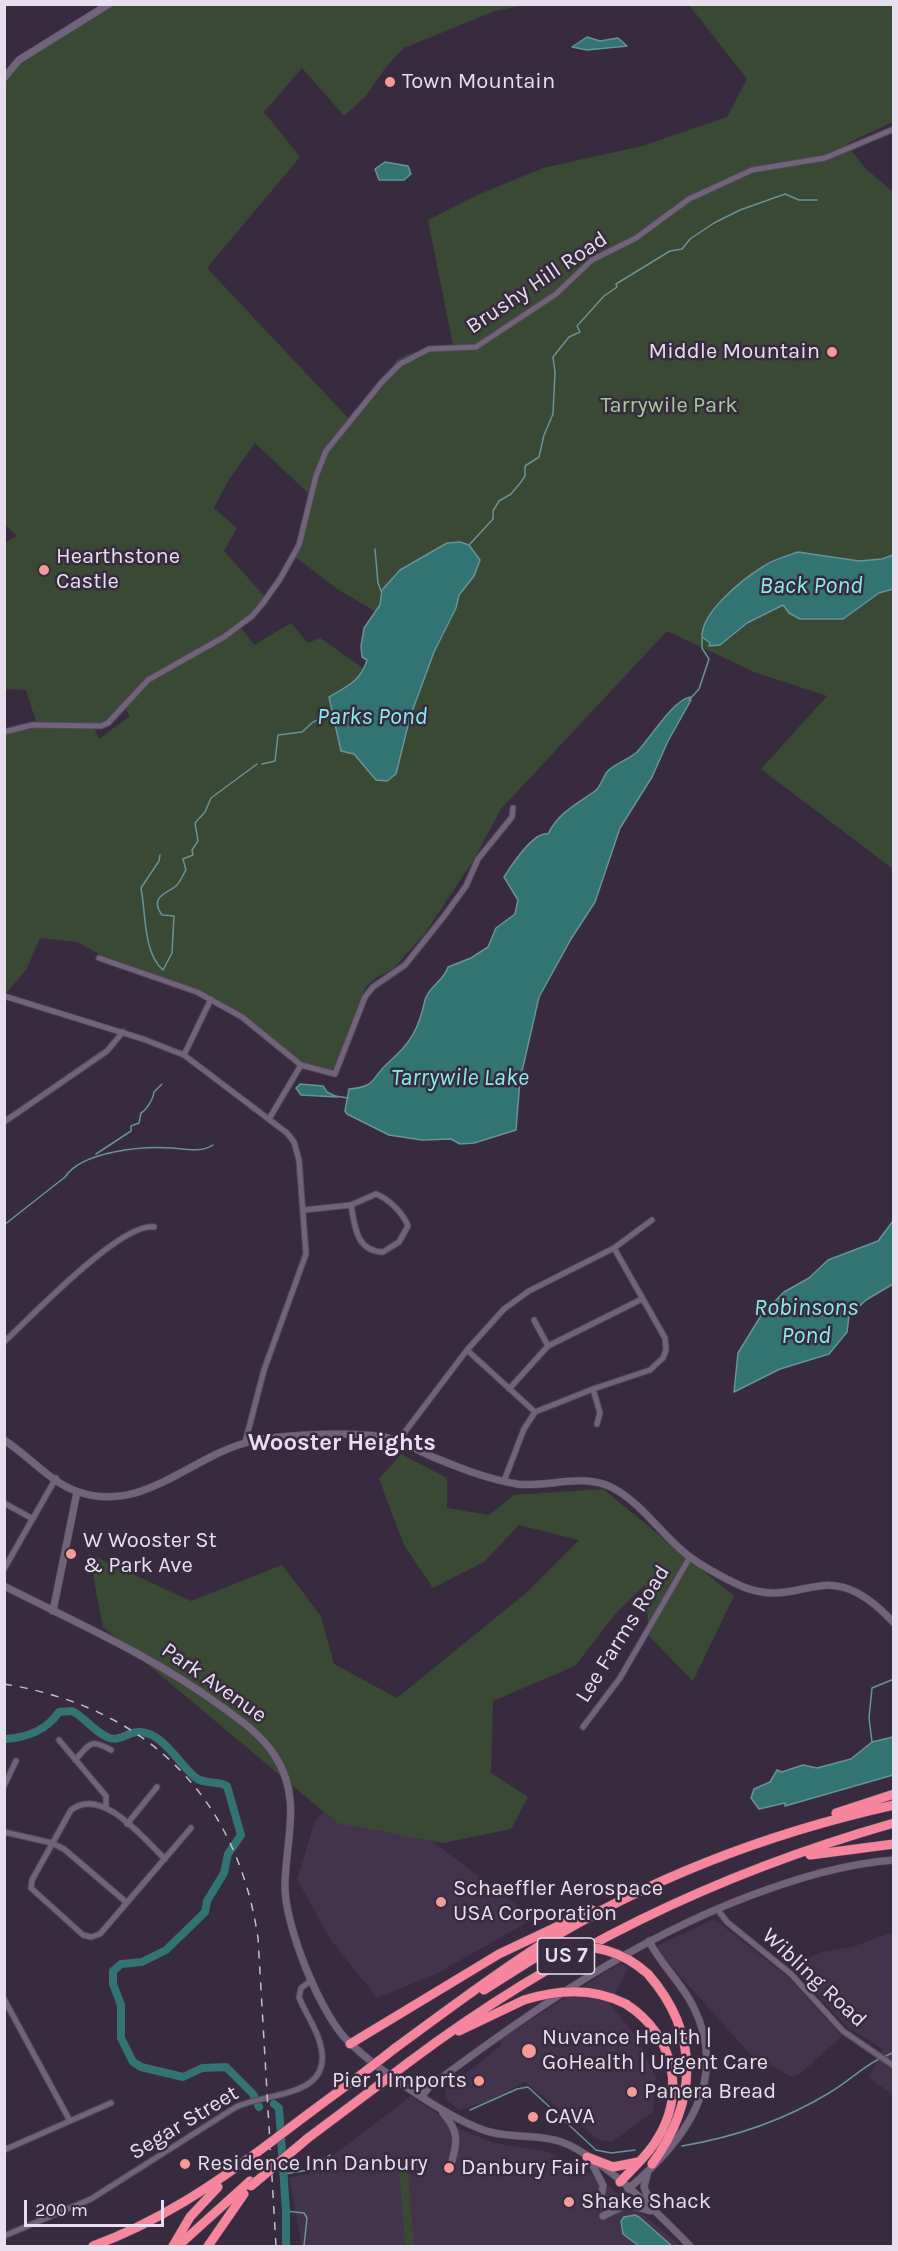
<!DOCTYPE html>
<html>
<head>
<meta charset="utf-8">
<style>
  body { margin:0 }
  #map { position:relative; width:898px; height:2251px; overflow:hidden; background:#382b40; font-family:Karla,sans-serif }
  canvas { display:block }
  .frame { position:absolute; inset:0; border:6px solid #e7dfed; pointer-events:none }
  .scale { position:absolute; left:24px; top:2200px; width:140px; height:27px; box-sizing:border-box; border:3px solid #e7dfed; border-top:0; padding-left:8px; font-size:18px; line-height:21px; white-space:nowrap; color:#e7dfed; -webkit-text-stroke:4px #382b40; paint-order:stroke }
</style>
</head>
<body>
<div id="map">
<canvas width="898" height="2251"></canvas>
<div class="frame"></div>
<div class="scale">200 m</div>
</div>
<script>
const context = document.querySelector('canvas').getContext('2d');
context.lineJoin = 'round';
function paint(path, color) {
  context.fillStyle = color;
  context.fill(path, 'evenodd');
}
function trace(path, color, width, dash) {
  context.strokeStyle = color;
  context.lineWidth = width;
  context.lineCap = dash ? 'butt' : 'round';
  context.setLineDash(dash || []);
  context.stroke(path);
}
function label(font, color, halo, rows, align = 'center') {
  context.font = font + ' Karla,sans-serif';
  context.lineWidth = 5;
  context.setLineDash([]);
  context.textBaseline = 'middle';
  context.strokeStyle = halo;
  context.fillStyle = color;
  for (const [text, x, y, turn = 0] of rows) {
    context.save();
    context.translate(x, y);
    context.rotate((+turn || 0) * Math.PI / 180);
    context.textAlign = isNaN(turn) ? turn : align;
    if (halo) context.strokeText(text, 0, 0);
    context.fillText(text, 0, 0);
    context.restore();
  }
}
const built = new Path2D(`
  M367 1765 393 1812 535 1918 436 1974 377 1998 330 1939 297 1879 315 1821Z
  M714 1919 790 1979 842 2036 801 2073 792 2077 751 2055 662 1956 657 1946Z
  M893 1932V2095L869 2078 883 2049 847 2027 786 1961 799 1962 822 1952 852 1947Z
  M620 1963 628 1968 610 2004 636 2036 656 2077 653 2112 612 2142 599 2140 525 2082 490 2100 460 2110 447 2101 445 2090 502 2045 499 2040Z
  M411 2096 462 2130 494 2143 545 2151 574 2163 608 2185 681 2246H302L289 2178 310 2173Z`);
const green = new Path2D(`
  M105 5H524L495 11 404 48 386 67 365 97 344 116 302 68 264 112 300 157 207 268 350 420 397 360 407 354 453 346 428 220 477 195 543 168 642 146 727 117 747 79 689 5H893V122L846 144 866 169 893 192V869L761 769 827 696 754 672 667 631 501 809 473 861 425 933 393 969 374 979 365 988 336 1065 330 1072 299 1064 259 1029 165 978 101 955 77 942 40 938 26 970 5 994V734L38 728 26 690 5 689V543L17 536 5 525V74ZM255 443 309 494 294 556 337 589 378 613 366 670 320 638 308 643 291 623 254 645 240 626 266 598 224 551 237 528 214 508 228 481ZM125 708 130 716 99 739 94 728 113 718Z
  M401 1454 447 1478V1508L489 1515 514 1495 603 1489 734 1596 693 1681 649 1636 645 1585 616 1613 575 1666 493 1701 491 1773 528 1797 511 1829 443 1843 337 1823 103 1627 89 1554 191 1601 282 1565 321 1616 334 1664 397 1698 526 1593 579 1540 519 1525 484 1562 433 1588 404 1545 379 1479Z
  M405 2164 408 2169 414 2246H405L399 2169Z`);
const water = new Path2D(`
  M587 37 600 41 618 38 627 46 587 50 572 47Z
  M385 162 408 166 411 174 404 180H379L375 169Z
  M460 542 469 545 480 560 474 576 459 595 456 608 434 652 410 717 396 774 387 781 376 780 354 754 341 751 329 697C346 687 361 681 367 660L362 657 361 646 364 628 380 605 382 590 400 570 447 543Z
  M798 552 859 561 882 559 893 555V589L879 593 843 619H800L789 613 783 605 747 623 720 645 709 646 710 643 702 637C701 612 743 579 764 566 774 559 787 556 798 552Z
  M690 697 691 700 668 741 652 777 620 828 595 902 571 939 539 997 520 1080 516 1130 474 1143 460 1144 451 1139 422 1140 389 1135 347 1114 345 1111 349 1089C378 1087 371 1077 389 1062 411 1043 419 1028 425 1000 428 987 445 980 448 967L471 958 488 947 496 928 515 914 518 900 504 877C511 866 534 831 548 834 558 813 578 803 595 791 600 788 603 777 607 772 612 765 628 760 637 752 649 740 673 700 690 697Z
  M300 1084 323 1086 327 1092 337 1097 301 1095 296 1088Z
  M893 1221V1284L866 1300 849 1316 847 1332 829 1354 780 1369 734 1392 738 1353 762 1314 784 1292 809 1278 828 1260 878 1241Z
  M893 1737V1775L785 1806V1803L759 1809 751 1798 754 1789 770 1782 777 1770 782 1772 803 1765 817 1768 851 1759 872 1742Z
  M635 2215 639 2217 672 2246H639L623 2234 621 2221 624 2217Z`);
const stream = new Path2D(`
  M469 545 493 519V511L499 501 511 494 521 482 525 476V466L539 457 544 435 553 414 555 372 553 357 569 337 580 332 577 326 604 296 617 287 616 284 670 251 682 249 690 239 714 223 740 210 785 194 799 200H817
  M375 549 378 583 381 591
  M689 700 699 689 709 659 702 648V638
  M262 764 275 761 278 735 302 732 313 722 335 713
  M160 855 159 861 141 888C146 913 143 953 163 970L172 953 174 916 162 915C149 897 166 894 176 886 180 883 183 874 186 870L183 859 193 855 192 850 198 841 195 823 205 812 211 798 257 764
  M335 1096 348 1098
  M96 1154 131 1131V1126L139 1123 141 1113C146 1110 153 1100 154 1092L162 1084
  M4 1225 65 1177C82 1151 143 1146 172 1148 185 1149 201 1153 213 1145
  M872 1742 869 1718 872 1688 894 1679
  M884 2057 894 2052
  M470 2110 517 2089 528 2087 596 2150 611 2153 635 2150
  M682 2146C735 2137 783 2121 829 2093 847 2083 861 2068 879 2059
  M284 2174 309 2170 330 2155
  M286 2211 304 2213 307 2218 304 2246`);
const river = new Path2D(`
  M4 1739C26 1738 47 1730 59 1712L72 1711C86 1718 94 1732 109 1738 121 1742 128 1731 140 1732 164 1733 179 1765 196 1778 205 1785 218 1780 227 1786L241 1835 228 1854 224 1873 207 1901 205 1912 198 1919 166 1950 142 1962 121 1964 113 1971V1984L121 2005V2038L133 2062 141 2067 183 2077 202 2068 226 2067 253 2094 259 2107
  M274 2104 279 2108 286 2211V2246`);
const street = new Path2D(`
  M4 732 32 725 101 726 108 723 148 680 224 637 252 616 263 603 280 579 299 545 316 476 326 451 382 382 400 364 429 349 476 347 556 294 592 260 636 238 689 199 752 170 825 158 894 129
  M99 958 197 992 242 1017 301 1065 335 1074 365 997 373 987 405 965 445 915 466 886 478 859 512 817 513 808
  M4 996 143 1039 184 1055 287 1133 294 1142 299 1160 306 1254 264 1370 245 1443
  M184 1055 211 999
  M269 1119 301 1065
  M4 1122 107 1051 123 1032
  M376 1194C389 1199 403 1213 408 1226L399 1242 383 1252C356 1251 355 1227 351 1205Z
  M304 1210 351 1205
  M534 1320 548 1346
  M4 1342C31 1317 121 1222 154 1227
  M467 1350 535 1412 524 1429 504 1481
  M509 1389 548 1346 642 1299
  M593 1389 600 1413 597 1424
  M535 1412 593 1389 650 1370 663 1358 666 1350 665 1338 614 1248
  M398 1441 467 1350 504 1309 529 1291 614 1248 652 1220
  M4 1503 33 1519
  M4 1569 56 1478
  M583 1727 620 1678 690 1557
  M59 1740 106 1796V1806
  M75 1760C90 1744 90 1738 111 1750
  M4 1786 16 1761
  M127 1824 157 1787
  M4 1832 52 1843 64 1849 126 1902
  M165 1859C143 1838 102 1786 71 1810L32 1880 31 1888 83 1935 91 1937 100 1934 191 1828
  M717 1909 727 1922 791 1974 843 2031 894 2066
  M4 1999 70 2121
  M4 2150 111 2103
  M4 2236 91 2199 236 2107C267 2092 336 2098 320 2043 316 2027 305 2013 299 1997L301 1988 312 1980`);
const secondary = new Path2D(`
  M4 78 19 60 109 4
  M4 1440C28 1455 50 1482 76 1491 140 1515 188 1459 245 1443 278 1434 344 1432 378 1436 397 1438 415 1449 433 1457 460 1468 487 1479 517 1484 549 1488 582 1472 613 1488 644 1505 662 1536 690 1557 705 1568 724 1578 741 1586 804 1613 825 1548 894 1623
  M4 1586C77 1623 152 1656 218 1704 239 1719 261 1734 275 1756 303 1799 285 1841 285 1887 285 1926 321 2017 350 2043 378 2070 453 2122 490 2132 516 2139 546 2133 571 2146 610 2166 660 2215 690 2246
  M53 1611 77 1492
  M422 2096 429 2087C531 2011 632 1940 752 1895 798 1878 844 1864 894 1860
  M443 2113C458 2130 458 2140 452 2161
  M592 2164 603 2185 600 2205
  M648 2171 644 2187 653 2209
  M628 2189C684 2142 731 2081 693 2006 681 1982 661 1965 649 1941
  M603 2216 627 2204 650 2211`);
const highway = new Path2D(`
  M836 1813 894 1794
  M810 1855 894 1844
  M648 1974C700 2034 698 2101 652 2164
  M484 1990 533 1959 559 1949
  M459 2031 524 2000
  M350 2044 499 1954 592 1910
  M394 2049C442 2014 489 1978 539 1946 648 1879 768 1833 894 1805
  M409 2062C557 1951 715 1874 894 1823
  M308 2114 358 2077
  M308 2138 376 2087
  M587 2157 613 2167 638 2162
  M620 2182C632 2169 647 2156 656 2141 687 2093 674 2035 626 2004
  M93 2246C158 2222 212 2186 267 2145
  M173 2246 190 2217 218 2187
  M178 2246 250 2181
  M208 2246 244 2194`);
const rail = new Path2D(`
  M4 1684C146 1707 237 1796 258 1938L276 2246`);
const highwayBridge = new Path2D(`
  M559 1949C594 1943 622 1951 648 1974
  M524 2000C559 1989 593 1987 626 2004
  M358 2077 394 2049
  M376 2087 409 2062
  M267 2145 308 2114
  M251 2186 308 2138`);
const markers = [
  [390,82,6,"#f59b97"],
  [832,352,6,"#f59b97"],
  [44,570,6,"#f59b97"],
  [71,1554,6,"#f59b97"],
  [441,1902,6,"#f59b97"],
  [529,2051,8,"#f59b97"],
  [479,2081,6,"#f59b97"],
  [632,2092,6,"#f59b97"],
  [533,2117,6,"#f59b97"],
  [185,2164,6,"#f59b97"],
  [449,2168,6,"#f59b97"],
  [569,2202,6,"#f59b97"]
];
const shields = [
  [566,1956,57]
];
const shieldNames = [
  ["US 7",566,1956]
];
const poiNames = [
  ["Town Mountain",402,82],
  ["Middle Mountain",820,352,"right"],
  ["Hearthstone",56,557],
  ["Castle",56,582],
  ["W Wooster St",83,1541],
  ["& Park Ave",83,1566],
  ["Schaeffler Aerospace",453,1889],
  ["USA Corporation",453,1914],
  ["Nuvance Health |",542,2038],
  ["GoHealth | Urgent Care",542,2063],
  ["Pier 1 Imports",467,2081,"right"],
  ["Panera Bread",644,2092],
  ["CAVA",545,2117],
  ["Residence Inn Danbury",197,2164],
  ["Danbury Fair",461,2168],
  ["Shake Shack",581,2202]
];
const streetNames = [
  ["Brushy Hill Road",537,283,-34],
  ["Lee Farms Road",623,1634,-58],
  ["Park Avenue",214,1683,35],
  ["Wibling Road",814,1978,43],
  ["Segar Street",184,2123,-31]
];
const parkNames = [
  ["Tarrywile Park",669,406]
];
const waterNames = [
  ["Back Pond",811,586],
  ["Parks Pond",372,717],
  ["Tarrywile Lake",460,1078],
  ["Robinsons",806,1308],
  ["Pond",806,1336]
];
const neighbourhoodNames = [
  ["Wooster Heights",342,1443]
];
paint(built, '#43334d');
paint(green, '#394933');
paint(water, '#327374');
trace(water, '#689398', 1.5);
trace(stream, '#689398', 1.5);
trace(river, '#327374', 8);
trace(street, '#53485a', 7);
trace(secondary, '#53485a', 8);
trace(highway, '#53485a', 10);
trace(street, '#71637a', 5);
trace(secondary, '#71637a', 7);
trace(highway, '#f7859d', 9);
trace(rail, '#c6bdcc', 1.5, [8, 8]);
trace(highwayBridge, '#53485a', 10, []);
trace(highwayBridge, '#f7859d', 9);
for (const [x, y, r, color] of markers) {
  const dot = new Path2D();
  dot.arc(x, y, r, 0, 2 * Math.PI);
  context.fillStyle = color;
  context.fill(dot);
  trace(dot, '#382b40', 2);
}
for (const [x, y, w] of shields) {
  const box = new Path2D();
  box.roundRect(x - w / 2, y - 18, w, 36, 4.5);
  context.fillStyle = '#382b40';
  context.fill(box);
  trace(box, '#e7dfed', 1.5);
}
label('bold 21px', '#e7dfed', null, shieldNames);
label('22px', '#e7dfed', '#382b40', poiNames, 'left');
label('22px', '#e7dfed', '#382b40', streetNames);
label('22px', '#a2ce91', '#382b40', parkNames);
label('italic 24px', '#86ecee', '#382b40', waterNames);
label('bold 24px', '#ecdcf7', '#382b40', neighbourhoodNames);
</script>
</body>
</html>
